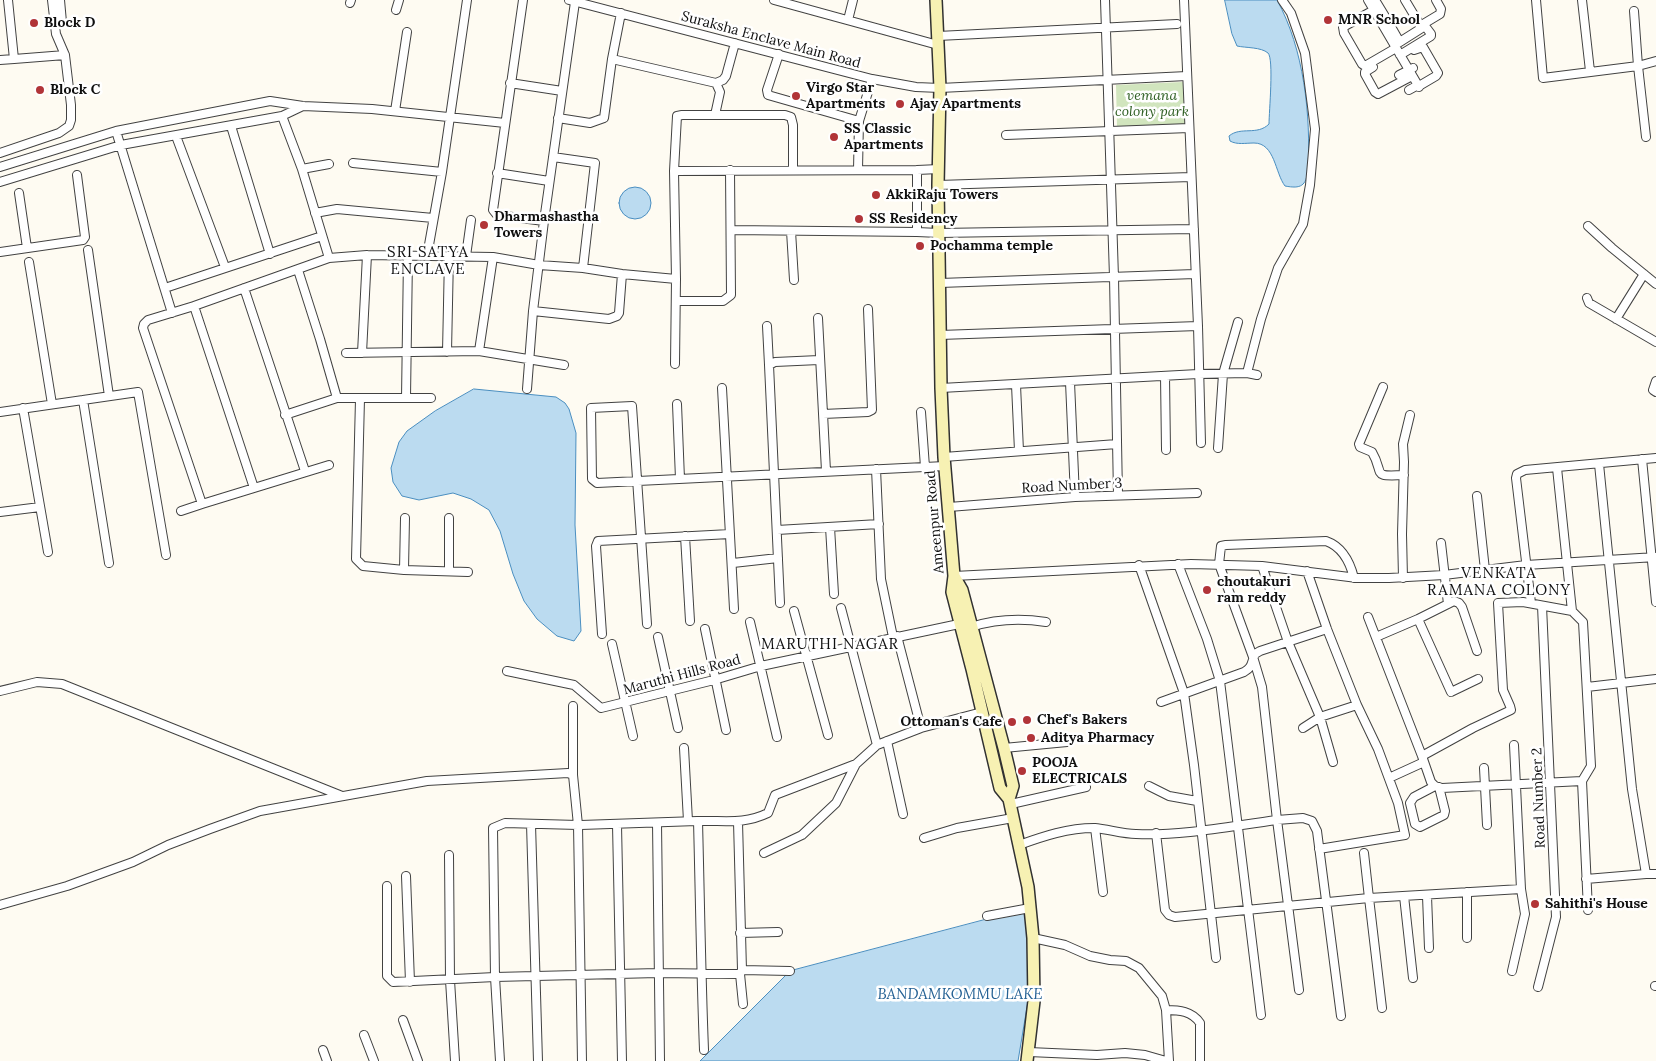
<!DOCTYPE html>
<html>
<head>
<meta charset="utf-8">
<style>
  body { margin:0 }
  canvas { display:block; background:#fefbf2 }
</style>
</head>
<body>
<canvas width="1656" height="1061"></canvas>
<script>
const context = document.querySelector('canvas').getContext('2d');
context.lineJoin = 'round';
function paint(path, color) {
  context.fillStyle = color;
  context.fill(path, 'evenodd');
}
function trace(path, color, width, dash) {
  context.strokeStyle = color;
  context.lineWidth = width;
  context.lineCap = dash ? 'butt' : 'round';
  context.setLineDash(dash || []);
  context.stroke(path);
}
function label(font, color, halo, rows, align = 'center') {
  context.font = font + ' Lora,serif';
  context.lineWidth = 5;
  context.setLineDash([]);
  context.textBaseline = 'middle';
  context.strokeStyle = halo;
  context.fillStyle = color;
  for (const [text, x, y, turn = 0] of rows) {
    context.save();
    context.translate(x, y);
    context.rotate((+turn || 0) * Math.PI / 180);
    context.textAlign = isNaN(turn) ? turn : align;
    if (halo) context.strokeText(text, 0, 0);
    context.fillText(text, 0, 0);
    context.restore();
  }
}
const green = new Path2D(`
  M1183 82 1188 125 1117 127 1116 85Z`);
const water = new Path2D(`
  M1225 0H1277C1304 49 1311 115 1308 170 1306 186 1301 189 1285 186 1275 173 1275 143 1254 143 1246 143 1237 145 1230 141L1229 136C1241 126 1257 136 1269 124 1269 112 1274 59 1268 53 1261 47 1246 48 1237 46L1232 34Z
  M619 203a16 16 0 1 1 32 0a16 16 0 1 1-32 0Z
  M474 389 556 397 565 403 569 409 576 433 575 525 581 631 574 641 557 636 537 619 524 601 513 574 500 531 489 510 471 499 453 493 419 500 402 496 393 482 391 468 399 442 407 431 435 411Z
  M1030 908 1033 971 1018 1061H700L790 971Z`);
const street = new Path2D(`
  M60 0 62 22
  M523 0 493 210 497 215 544 221
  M569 0 872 79 916 87 940 88 1187 76
  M774 0 938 45
  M1105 0 1114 277 1118 495
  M1184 0 1198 326 1201 443
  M1368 0 1419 87
  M1375 0 1386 18 1380 21
  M1405 0 1420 25
  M1536 0 1543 78 1638 66 1656 61
  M1582 0 1590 71
  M350 3 351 0
  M396 10 399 0
  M1374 10 1343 27 1344 33 1362 64 1365 66 1396 48
  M1634 11 1638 66 1646 137
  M1386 18 1398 39
  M848 20 853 0
  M1420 26 1440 14 1441 9 1436 0
  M938 36 1177 24
  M1395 45 1425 26 1431 34V36L1400 55
  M1414 50 1423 47 1438 73 1436 76 1419 86
  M779 54 767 90 768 95 859 121 872 79
  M14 59 65 55
  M612 59 716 83 723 80 726 76 735 43
  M0 60 14 59 8 0
  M1373 67 1365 72V74L1375 92 1378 94 1412 76
  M1399 75 1413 68
  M510 83 562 91
  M1409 90 1418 85
  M395 111 407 32
  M715 115 720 92 716 83
  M282 116 302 169
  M558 118 590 123 604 118 612 59 621 13
  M231 126 270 254
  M116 131 172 313
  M1006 135 1189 128
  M176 136 225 267
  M0 153 59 133 69 126 71 120V105L65 55 56 34 52 0
  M553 157 595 163 583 268
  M353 163 442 172
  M329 164 302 169 329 258
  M0 167 116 131 270 101 303 106 372 109 505 123
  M858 170 859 121
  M917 170 939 169
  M674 171 917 170V232
  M497 173 549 181
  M0 182 121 145 282 116 303 106
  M938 185 1191 177
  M19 193 27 248
  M315 213 337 209 433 218
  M1588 226 1612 248 1656 284
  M731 230 917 232 939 233 1194 229
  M791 231 794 280
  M88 250 109 396
  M0 252 83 240 85 237 77 175
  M427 256 442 172 467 0
  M466 256 471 220
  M29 262 52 404
  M298 270 320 339 337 398
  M940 283 1195 274
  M165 288 322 236
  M244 288 305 471
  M1587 298 1589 303 1656 342
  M676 301H723L731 295 730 170
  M533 311 609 319 617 316 619 313 622 274
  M818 318 826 471
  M1616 319 1644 274
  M767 326 769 365
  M940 335 1198 326
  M479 351 493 257
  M447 352 449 256
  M346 353 479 351 564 365
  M362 353 367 255
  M675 364 676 279 674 171 677 116 682 115H785L791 117 793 125V170
  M1247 373 1261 319 1278 268 1303 224 1310 185 1315 129 1305 53 1291 13 1282 0
  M1165 376 1166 450
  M1656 381 1653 390 1656 392
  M1070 382 1075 497
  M1016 385 1019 451
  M1383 387 1359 444 1360 447 1372 452C1385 474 1370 477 1404 475
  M722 388 734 609
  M941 388 1198 374 1247 373 1257 375
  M527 389 533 311 544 221 575 2
  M406 398 408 257
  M360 399 356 559 363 566 404 570 468 572
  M83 400 109 563
  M677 404 680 479
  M23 408 48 552
  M0 412 138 392 166 555
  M921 412 925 467
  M823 414 868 412 872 410 868 309
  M285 415 337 398H431
  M1218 448 1223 374 1238 322
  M944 457 1117 444
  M1642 459 1656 602
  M1557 468 1572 611 1583 622 1591 766 1582 781 1588 910
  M876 469 881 579 893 637
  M254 488 194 306 329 258 367 255 493 257 539 265 583 268 622 274 676 279
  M1477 496 1485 570
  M202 504 329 465
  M949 507 1075 497 1197 493
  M181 511 202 504 143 328 144 324 148 320 194 306
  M0 512 40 507
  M830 527 834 594
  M777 530 879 524
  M685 536 690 621
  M1441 543 1448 604
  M733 563 778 558
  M1178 564 1207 639 1220 681 1261 1015
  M1139 565 1184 693 1194 765 1216 958
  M1262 566 1288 642 1320 717 1333 762
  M404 570 405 518
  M449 571V518
  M1307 571 1327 629 1357 705 1378 749 1398 803 1405 835 1319 849
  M954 576 1191 564 1262 566 1357 578H1389L1444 575 1526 565 1656 557
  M1403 578 1402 534 1404 462 1403 444 1410 415
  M780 603 769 365 775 362 819 360
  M1531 603 1516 478 1517 474 1525 470 1656 458
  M841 608 877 745
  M794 611 828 735
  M1368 617 1422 756 1431 782 1435 786 1442 788 1582 781
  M1418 619 1451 692 1478 679
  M750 622 777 737
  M647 624C642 552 637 479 632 406L591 408 592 479 597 483C713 477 829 471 945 466
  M971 627C996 619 1020 618 1046 622
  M705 629 726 730
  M602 634 596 546 598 541 730 534
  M897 636 921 728
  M658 637 678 728
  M1376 637 1418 619 1454 601 1459 603 1462 607 1477 651
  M612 644 633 736
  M507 671 574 685 601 708 714 680 761 666 959 624
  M1587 687 1656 679
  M0 691 37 682 62 684 342 796
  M1161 702 1244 672C1253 667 1251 663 1255 654L1260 651 1327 629
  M573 706V775
  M1303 728 1320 717 1357 705
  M887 741 903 814
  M684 748 688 821
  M1004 748 1067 742
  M1422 756 1473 728 1511 710 1510 706 1503 690 1498 603 1523 602 1572 611
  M1484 768 1487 825
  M1389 778 1424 762
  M1149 786 1169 796 1197 801
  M1435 786 1414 797 1410 803 1415 824 1420 827 1444 815 1445 811 1439 787
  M1011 804 1086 787
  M698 821C700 897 701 974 704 1050
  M657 823 660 1061
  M531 824 538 1061
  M617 825 622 1061
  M1095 828 1103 892
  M1156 833 1165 910 1169 915 1175 917 1369 898 1364 853
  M924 838 957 828 1013 818
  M1019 845C1044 836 1068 828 1094 828 1108 829 1122 834 1136 834 1183 836 1231 826 1277 820L1262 687 1253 657 1219 564 1221 546 1226 545 1326 541C1343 547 1350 562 1354 578
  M764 853 802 835 836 803 856 764
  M449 855 450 980 455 1061
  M1646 874H1656
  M406 876 410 982
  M1586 879 1646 874 1632 789 1599 464
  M387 886V976L393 982 495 977 493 828 505 823 578 825 582 1061
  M1404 896 1413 978
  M1427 896 1429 948
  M0 905 67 886 133 862 168 845 210 829 260 811 427 781 568 773 573 775 578 825C618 824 658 822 697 821 724 820 743 825 768 813L775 795 856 764 877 745 921 728 982 712
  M987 916 1030 908
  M740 933 778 932
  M1033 938 1065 945 1090 956 1110 960 1126 961 1139 968 1162 996 1166 1010 1169 1061
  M1467 938V892
  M742 970 790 971
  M1512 971 1525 914 1521 889
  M740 974 743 1004
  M1655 986H1656
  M1538 987 1556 917 1542 606
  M1299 990 1277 820 1303 818 1312 821 1317 831 1341 1016
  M1382 1008 1369 898 1521 889 1514 745
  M1166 1010C1179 1010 1192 1011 1200 1023V1061
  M403 1020 418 1061
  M364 1035 374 1061
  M323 1050 327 1061
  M1029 1052 1097 1055 1125 1053 1145 1055 1166 1061
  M500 1061 495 977 658 973 740 974 742 970 738 822`);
const secondary = new Path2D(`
  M936 0 940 88 938 185 941 388 944 457 954 576 962 590 1004 748 1013 786 1009 799 1028 887 1033 938 1034 1001 1027 1061
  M954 576 952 592 972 669 1000 788 1009 799`);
const markers = [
  [1328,20,5,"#b13438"],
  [34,23,5,"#b13438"],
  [40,90,5,"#b13438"],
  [796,96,5,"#b13438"],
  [900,104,5,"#b13438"],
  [834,137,5,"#b13438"],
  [876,195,5,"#b13438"],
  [859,219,5,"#b13438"],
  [484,225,5,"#b13438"],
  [920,246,5,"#b13438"],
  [1207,590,5,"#b13438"],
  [1027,720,5,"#b13438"],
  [1012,722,5,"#b13438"],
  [1031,738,5,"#b13438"],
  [1022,771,5,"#b13438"],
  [1535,904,5,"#b13438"]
];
const poiNames = [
  ["MNR School",1338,20],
  ["Block D",44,23],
  ["Virgo Star",806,88],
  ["Apartments",806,104],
  ["Block C",50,90],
  ["Ajay Apartments",910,104],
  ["SS Classic",844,129],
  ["Apartments",844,145],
  ["AkkiRaju Towers",886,195],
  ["Dharmashastha",494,217],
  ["Towers",494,233],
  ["SS Residency",869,219],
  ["Pochamma temple",930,246],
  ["choutakuri",1217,582],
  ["ram reddy",1217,598],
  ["Chef's Bakers",1037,720],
  ["Ottoman's Cafe",1002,722,"right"],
  ["Aditya Pharmacy",1041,738],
  ["POOJA",1032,763],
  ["ELECTRICALS",1032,779],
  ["Sahithi's House",1545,904]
];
const streetNames = [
  ["Suraksha Enclave Main Road",771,40,15],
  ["Road Number 3",1072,486,-3],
  ["Ameenpur Road",935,522,-95],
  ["Maruthi Hills Road",682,675,-15],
  ["Road Number 2",1539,798,-92]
];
const parkNames = [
  ["vemana",1152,96],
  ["colony park",1152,112]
];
const neighbourhoodNames = [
  ["SRI SATYA",428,253],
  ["ENCLAVE",428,270],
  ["VENKATA",1499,574],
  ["RAMANA COLONY",1499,591],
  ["MARUTHI NAGAR",830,645]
];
const waterNames = [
  ["BANDAMKOMMU LAKE",960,995]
];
paint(green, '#d1e5be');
paint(water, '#bbdbf0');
trace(water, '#4a8ec0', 1);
trace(street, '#424242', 10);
trace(secondary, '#313131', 14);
trace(street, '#fff', 8);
trace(secondary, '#f7f1b3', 11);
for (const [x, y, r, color] of markers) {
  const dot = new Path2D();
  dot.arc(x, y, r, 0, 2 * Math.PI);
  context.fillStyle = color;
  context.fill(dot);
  trace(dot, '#fff', 2);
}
label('bold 14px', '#0f0f0f', '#fff', poiNames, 'left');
label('14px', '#0f0f0f', '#fff', streetNames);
label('italic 14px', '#306025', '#fff', parkNames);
context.letterSpacing = '1px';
label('15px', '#0f0f0f', '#fff', neighbourhoodNames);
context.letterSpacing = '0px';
label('italic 15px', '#246194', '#fff', waterNames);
</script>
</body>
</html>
